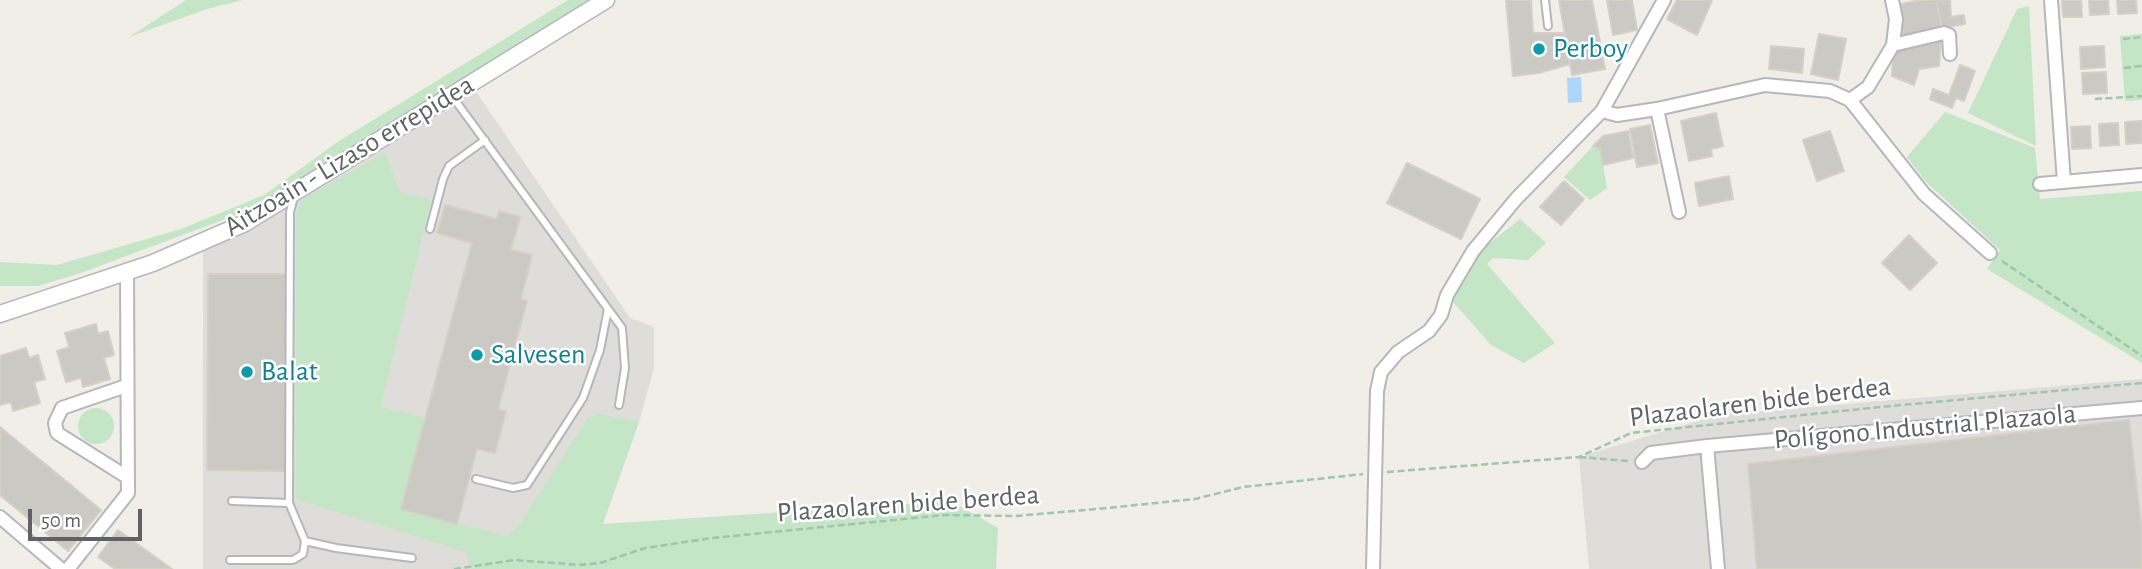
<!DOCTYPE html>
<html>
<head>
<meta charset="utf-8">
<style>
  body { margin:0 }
  #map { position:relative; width:2142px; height:569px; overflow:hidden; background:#f0eee7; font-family:"Alegreya Sans",sans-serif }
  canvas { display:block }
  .scale { position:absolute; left:28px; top:509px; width:114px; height:32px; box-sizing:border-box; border:4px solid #5e6266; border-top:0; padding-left:9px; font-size:21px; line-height:24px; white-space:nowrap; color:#5e6266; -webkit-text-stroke:5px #fff; paint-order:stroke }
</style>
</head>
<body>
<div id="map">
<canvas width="2142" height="569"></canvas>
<div class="scale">50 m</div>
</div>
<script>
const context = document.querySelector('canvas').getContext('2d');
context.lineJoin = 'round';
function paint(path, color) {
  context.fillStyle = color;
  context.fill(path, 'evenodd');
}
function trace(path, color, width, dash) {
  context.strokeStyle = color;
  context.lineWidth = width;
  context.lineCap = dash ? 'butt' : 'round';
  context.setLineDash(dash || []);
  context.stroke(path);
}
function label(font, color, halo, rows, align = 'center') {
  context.font = font + ' "Alegreya Sans",sans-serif';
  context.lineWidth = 5;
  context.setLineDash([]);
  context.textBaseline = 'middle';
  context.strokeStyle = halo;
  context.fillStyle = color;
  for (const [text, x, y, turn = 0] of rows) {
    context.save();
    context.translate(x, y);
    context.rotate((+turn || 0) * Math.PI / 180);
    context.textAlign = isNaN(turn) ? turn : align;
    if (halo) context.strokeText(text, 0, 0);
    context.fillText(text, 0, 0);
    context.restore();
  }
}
const industrial = new Path2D(`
  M477 80V93L630 318 654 327V368L639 422 602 524 500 569H203V241Z
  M2142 379V569H1589L1579 457 1717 415Z`);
const green = new Path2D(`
  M186 0H243L207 9 129 37Z
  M568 0H606L295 193 78 274 38 286H0V262L57 265 181 229 264 195 339 141Z
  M2029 6 2036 146 1968 113 2017 9Z
  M2142 34V100L2125 101 2120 36Z
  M1945 112 2035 148 2040 199 2142 191V363L1987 269 2000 250 1925 181 1907 157Z
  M1593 146 1600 149 1607 188 1590 200 1564 177Z
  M385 152 399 192 431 200 381 407 425 418 401 509 507 536 518 527 587 419 598 414 639 422 603 524 951 501 998 528 996 569H472L466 552 296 499V212L303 199Z
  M1520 219 1546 243 1528 260 1493 258 1487 264 1555 343 1524 363 1491 345 1447 295 1466 262Z
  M78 426a18 18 0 1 1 36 0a18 18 0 1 1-36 0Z`);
const water = new Path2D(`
  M1581 77 1582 102 1568 103 1567 78Z`);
const building = new Path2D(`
  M1506 0H1531L1533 33H1564L1570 64 1539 73 1513 76Z
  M1559 0H1592L1605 69 1572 75Z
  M1607 0H1632L1637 30 1613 35Z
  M1677 0H1712L1697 35 1667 19Z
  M1920 0H1936L1942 28 1904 37 1897 5Z
  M1936 0H1950L1951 17 1964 15 1965 24 1942 28Z
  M2062 0H2081L2082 17H2063Z
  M2089 0H2108L2109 14 2090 15Z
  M2117 0H2136L2137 13 2118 14Z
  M1819 34 1846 39 1838 80 1811 74Z
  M1941 39 1939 66 1919 69 1914 85 1892 76 1893 50Z
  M1771 46 1804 49 1802 73 1769 69Z
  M2104 46 2105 67 2081 69 2080 47Z
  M1960 65 1975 71 1964 101 1956 98 1952 108 1930 99 1933 89 1949 95Z
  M2106 72 2107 93 2083 94 2082 73Z
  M1716 113 1723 146 1711 149 1712 156 1689 161 1681 121Z
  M2142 121V143L2126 144 2125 122Z
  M2118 123 2119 145 2100 146 2099 124Z
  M1650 125 1658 163 1637 167 1630 129Z
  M2090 126 2091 148 2072 149 2071 127Z
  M1628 131 1633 158 1603 165 1600 149 1593 146 1603 136Z
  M1830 131 1844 171 1817 181 1803 140Z
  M1407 163 1480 199 1461 239 1387 203Z
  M1729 176 1733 199 1699 206 1695 183Z
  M1564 181 1584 199 1561 225 1540 207Z
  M445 205 497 219 499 211 520 217 511 250 532 255 521 299 527 301 498 409 506 411 495 453 477 449 457 524 401 509 472 243 437 233Z
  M1909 235 1937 263 1910 290 1882 263Z
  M208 274H286V471L207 470Z
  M96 324 98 334 108 331 114 355 104 358 110 379 83 387 81 378 66 382 57 351 69 347 65 333Z
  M26 348 29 358 38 355 45 379 34 382 40 403 13 411 11 402 0 405V356Z
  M2129 420 2142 532V569H1757L1748 464Z
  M0 427 101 510 68 551 0 495Z
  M118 530 172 569H115L98 557Z`);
const path = new Path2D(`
  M2123 39 2142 37
  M2124 68 2142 66
  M2095 99 2142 96
  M2002 261 2142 356
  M1579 457 1628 461
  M1387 472 1579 457 1631 433 1880 407 2142 383
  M454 569 515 560 580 565 600 563 645 548 712 538 944 515 1016 516 1097 509 1195 499 1243 487 1363 474`);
const service = new Path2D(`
  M1545 0 1548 26
  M452 96 622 328 625 368 619 405
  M430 229 443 179 449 166 485 140
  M476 479 513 488 527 485 583 398 600 350 608 309
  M232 501 289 503
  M305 541 336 548 412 558
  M230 560H293L303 554 305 541 289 503 290 212 294 197`);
const minor = new Path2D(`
  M1892 0 1896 19 1893 45
  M2051 0 2064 182
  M1850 100 1868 87 1893 45 1944 33 1949 35 1950 54
  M1657 109 1679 212
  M1602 111 1617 115 1657 109 1765 85 1830 91 1850 100 1924 194 1990 253
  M2040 184 2142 175
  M126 386 62 408 55 423 57 433 127 477
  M1642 462 1651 453 1707 446
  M0 517 61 569
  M68 569 128 493 127 271
  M1373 569 1377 391 1381 372 1398 352 1429 331 1441 315 1447 295 1473 251 1516 199 1602 111 1664 0
  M1718 569 1707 446 2142 408`);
const tertiary = new Path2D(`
  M0 314 153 263 245 223 606 0`);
const markers = [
  [1539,49,7,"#0f9aa8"],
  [477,355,7,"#0f9aa8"],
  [247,372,7,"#0f9aa8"]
];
const cultureNames = [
  ["Perboy",1553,49],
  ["Salvesen",491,355],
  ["Balat",261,372]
];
const streetNames = [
  ["Aitzoain - Lizaso errepidea",349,156,-31],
  ["Plazaolaren bide berdea",1760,402,-7],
  ["Polígono Industrial Plazaola",1925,427,-5],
  ["Plazaolaren bide berdea",908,504,-4]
];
paint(industrial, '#dfddd9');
paint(green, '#c5e5c7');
paint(water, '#add6fa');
paint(building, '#cbc9c4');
trace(building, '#d4d0c6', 2);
trace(service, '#b4b7bb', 10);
trace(minor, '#b4b7bb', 16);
trace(tertiary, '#b4b7bb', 19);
trace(path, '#9ec6ac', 2.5, [7, 3.5]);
trace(service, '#fff', 6);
trace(minor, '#fff', 12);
trace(tertiary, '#fff', 16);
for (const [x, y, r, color] of markers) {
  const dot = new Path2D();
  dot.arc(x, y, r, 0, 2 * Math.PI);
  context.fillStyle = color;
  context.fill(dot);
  trace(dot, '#fff', 2.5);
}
label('28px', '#0d838f', '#fff', cultureNames, 'left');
label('28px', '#5e6266', '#fff', streetNames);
</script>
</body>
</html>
